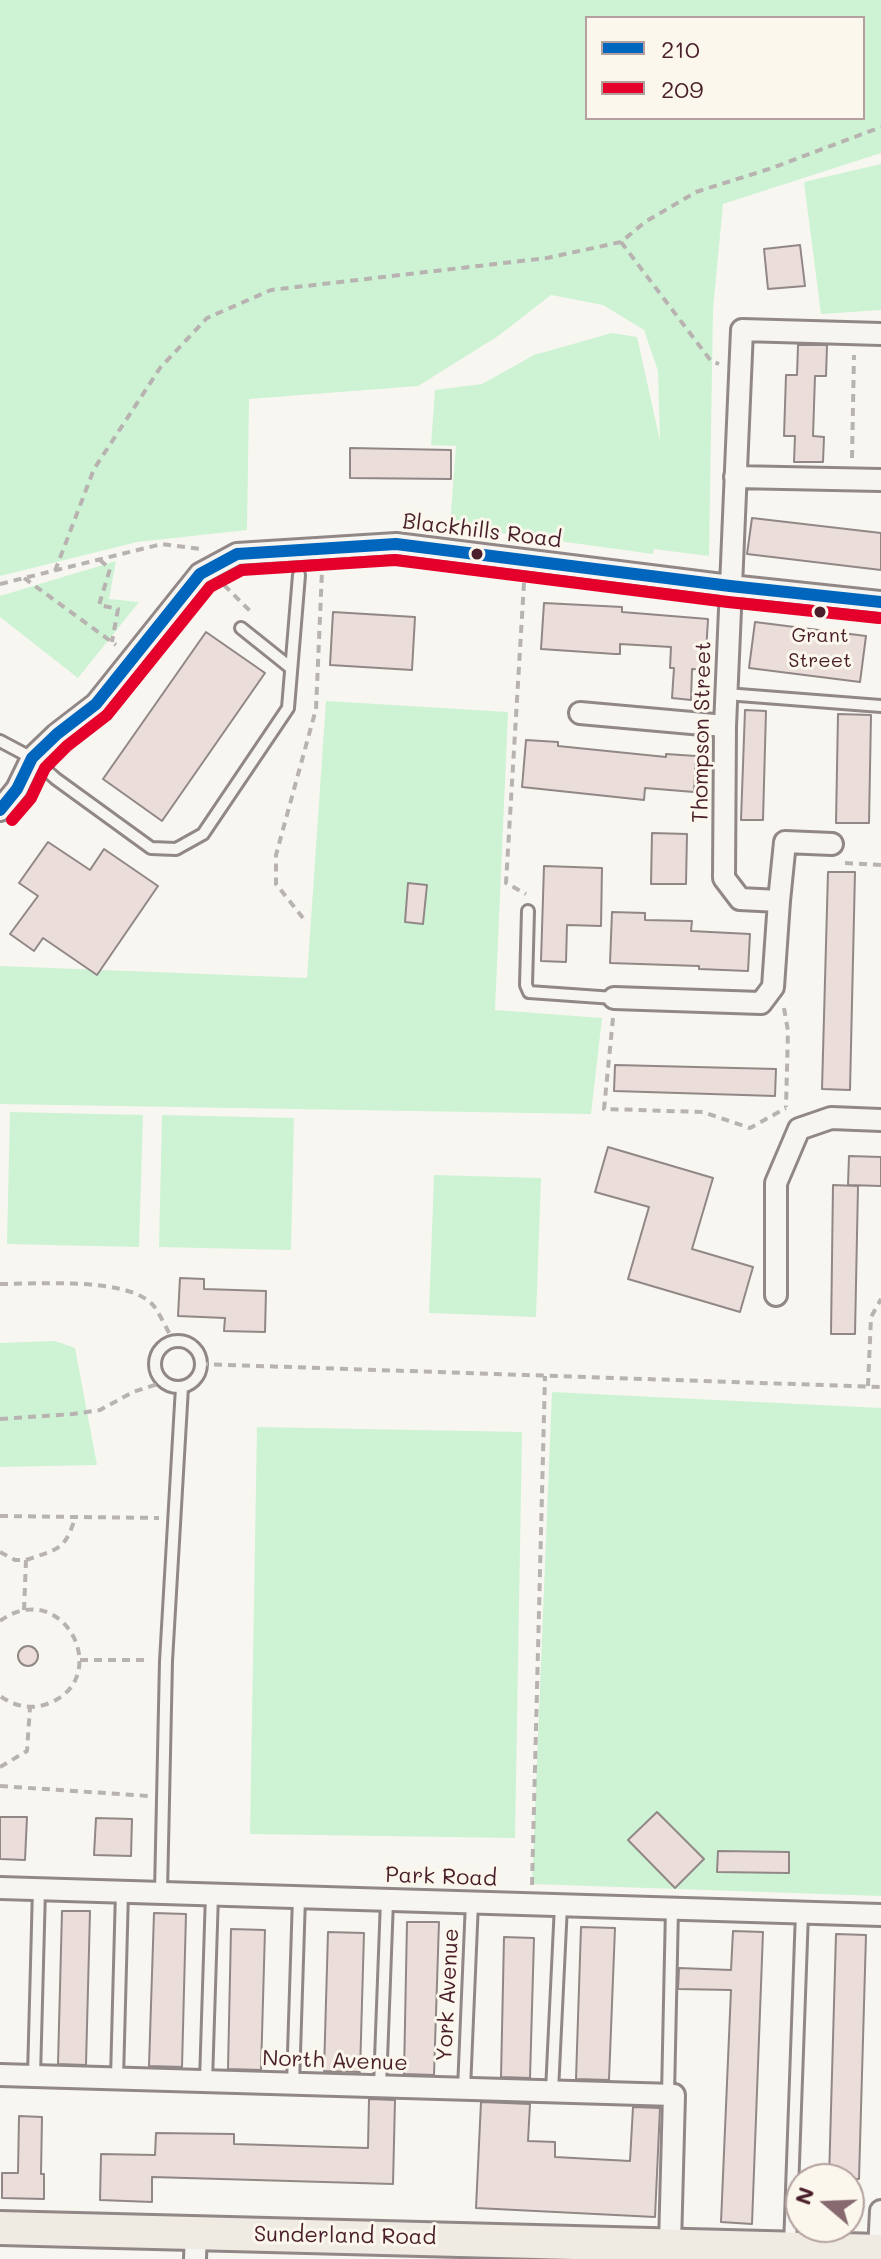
<!DOCTYPE html>
<html>
<head>
<meta charset="utf-8">
<style>
  body { margin:0 }
  #map { position:relative; width:881px; height:2259px; overflow:hidden; background:#f8f6f0; font-family:Mali,sans-serif }
  canvas { display:block }
  .legend { position:absolute; left:585px; top:16px; width:280px; height:104px; box-sizing:border-box; background:#fbf7ec; border:2px solid #b4a19f; margin:0; padding:10px 14px; list-style:none; font-size:24px; color:#4a1f2b }
  .legend li { display:flex; align-items:center; gap:16px; height:40px }
  .legend b { width:40px; border:2px solid #b4a19f }
  .north { position:absolute; left:785px; top:2163px; width:80px; height:80px; box-sizing:border-box; background:#fbf7ec; border:2px solid #b4a19f; border-radius:50%; rotate:289deg; font-size:22px; font-weight:700; line-height:32px; text-align:center; color:#4a1f2b }
  .north::after { content:''; display:block; margin:auto; width:28px; height:36px; background:#876a70; clip-path:polygon(50% 0,100% 100%,50% 72%,0 100%) }
</style>
</head>
<body>
<div id="map">
<canvas width="881" height="2259"></canvas>
<ul class="legend">
<li><b style="height:10px;background:#0065bd"></b>210</li>
<li><b style="height:10px;background:#e4002b"></b>209</li>
</ul>
<div class="north">N</div>
</div>
<script>
const context = document.querySelector('canvas').getContext('2d');
context.lineJoin = 'round';
function paint(path, color) {
  context.fillStyle = color;
  context.fill(path, 'evenodd');
}
function trace(path, color, width, dash) {
  context.strokeStyle = color;
  context.lineWidth = width;
  context.lineCap = dash ? 'butt' : 'round';
  context.setLineDash(dash || []);
  context.stroke(path);
}
function label(font, color, halo, rows, align = 'center') {
  context.font = font + ' Mali,sans-serif';
  context.lineWidth = 6;
  context.setLineDash([]);
  context.textBaseline = 'middle';
  context.strokeStyle = halo;
  context.fillStyle = color;
  for (const [text, x, y, turn = 0] of rows) {
    context.save();
    context.translate(x, y);
    context.rotate((+turn || 0) * Math.PI / 180);
    context.textAlign = isNaN(turn) ? turn : align;
    if (halo) context.strokeText(text, 0, 0);
    context.fillText(text, 0, 0);
    context.restore();
  }
}
const green = new Path2D(`
  M0 0H881V153L723 204 713 309 709 556 654 549 653 554 450 526 456 446 431 445 435 390 482 384 534 355 612 333 637 337 660 441 658 371 644 330 603 305 551 295 498 336 418 386 249 399 247 530 137 542 0 576ZM587 18H863V118H587Z
  M881 164V310L821 314 804 182Z
  M116 561 109 599 139 602 78 678 0 617V596Z
  M326 701 508 712 495 1010 602 1018 591 1114 0 1104V966L307 978Z
  M10 1112 143 1115 139 1247 7 1244Z
  M162 1115 294 1118 291 1250 159 1247Z
  M434 1175 541 1178 536 1317 429 1313Z
  M55 1341 75 1348 97 1465 0 1467V1343Z
  M552 1392 881 1408V1896L532 1884Z
  M257 1427 522 1432 515 1838 250 1834Z`);
const building = new Path2D(`
  M800 245 805 286 768 289 764 249Z
  M798 345H827L826 376H815L813 436 824 437 823 462H794L795 436H784L786 375H797Z
  M350 448 451 450V479L350 478Z
  M752 518 881 533V570L747 554Z
  M544 603 622 607V612L708 619 705 670 692 669 691 700 672 698 674 668H670L671 647 620 644V654H615L541 649Z
  M333 612 415 617 412 670 330 665Z
  M755 622 866 636 860 682 749 668Z
  M206 632 265 673 162 821 103 779Z
  M745 710 766 711 763 820H741Z
  M838 714 871 715 869 823H836Z
  M526 740 558 742V746L607 751 666 757V754L696 756 694 792 645 788 644 800 522 787Z
  M652 833 687 834 686 884H651Z
  M48 842 90 870 104 849 158 886 97 975 43 938 34 951 10 934 38 896 19 883Z
  M544 866 602 868 601 926 567 925 566 962 541 961Z
  M828 872H855L850 1090 822 1089Z
  M408 883 427 885 423 924 405 922Z
  M612 912 645 913V920L692 921 691 931 750 934 748 971 699 969V966L610 963Z
  M615 1065 776 1069 775 1096 614 1091Z
  M608 1147 713 1178 692 1249 753 1267 740 1312 628 1279 649 1207 595 1192Z
  M849 1156 881 1157V1186L848 1185Z
  M833 1185 858 1186 855 1334H831Z
  M180 1278 204 1279V1289L266 1291 265 1332 224 1331 225 1318 178 1316Z
  M18 1656a10 10 0 1 1 20 0a10 10 0 1 1-20 0Z
  M657 1812 704 1859 675 1888 628 1840Z
  M0 1817H27L25 1860 0 1859Z
  M96 1818 132 1819 131 1856 94 1855Z
  M718 1851 789 1852V1873L717 1872Z
  M62 1911H90L86 2065 58 2064Z
  M154 1913 186 1914 182 2067 149 2066Z
  M407 1922H439L434 2075 404 2074Z
  M581 1927 615 1928 609 2080 576 2079Z
  M231 1929 265 1930 261 2070 228 2069Z
  M733 1931 763 1932 752 2224 721 2222 731 1990 678 1989 679 1968 731 1970Z
  M328 1932 364 1933 360 2072 324 2071Z
  M836 1934 866 1935 859 2179H829Z
  M504 1937 534 1938 530 2078 501 2077Z
  M369 2099 395 2100 393 2184 152 2177V2202L100 2200 101 2154 155 2155 156 2133 234 2134V2144L368 2148Z
  M481 2102 530 2104 528 2141 555 2142V2157L630 2161 633 2107 660 2108 655 2217 476 2208Z
  M19 2116 42 2117 41 2174H44V2199L2 2198V2173H18Z`);
const path = new Path2D(`
  M621 242 711 361 719 364
  M852 458 854 355
  M100 560 110 569 99 605 118 609 112 642
  M55 571 94 469 160 368 207 318 271 290 547 258 621 242 645 222 696 192 772 168 881 127
  M24 578 116 645
  M524 583 506 883 526 894
  M0 584 162 544 200 549
  M224 585 252 613
  M845 863 881 865
  M303 918 276 884V855L316 709 322 571
  M784 1008 788 1031 786 1107
  M613 1018 604 1109 703 1112 750 1128 786 1108
  M0 1284C37 1284 126 1277 152 1304 159 1311 167 1331 174 1341
  M200 1364 881 1387
  M868 1386 871 1317 881 1299
  M0 1419 73 1414 100 1410 133 1392 164 1382
  M0 1516 159 1518
  M0 1552 15 1560H26L24 1611
  M26 1560C57 1549 65 1551 75 1518
  M0 1621C63 1575 116 1679 47 1704 31 1710 14 1706 0 1696
  M80 1660H149
  M0 1767 27 1751 30 1707
  M0 1786 149 1796
  M532 1885 545 1376`);
const service = new Path2D(`
  M241 628 291 668
  M726 694 881 706
  M0 741 32 758 56 779 151 848 176 849 203 834 288 708 299 575
  M528 911 526 985 529 992 614 998
  M155 1364a23 23 0 1 1 46 0a23 23 0 1 1-46 0Z
  M161 1892 166 1661 182 1387
  M34 2076 39 1889
  M117 2078 122 1891
  M206 2081 212 1894
  M293 2084 299 1897
  M380 2086 387 1900
  M464 2089 472 1902
  M552 2091 561 1905
  M668 2095 672 1908
  M790 2246 802 1912`);
const minor = new Path2D(`
  M735 477 881 480
  M580 713 725 726
  M0 810 17 789 32 758 57 734 96 704 200 574 237 554 396 544 730 586 881 602
  M779 901 740 899 724 878 725 726 742 330 881 334
  M614 998 761 1003 773 987 779 901 785 842 832 844
  M776 1295V1183L799 1129 831 1118 881 1120
  M0 1888 881 1915
  M0 2075 674 2095 670 2244
  M879 2250 881 2211
  M195 2259 196 2233`);
const primary = new Path2D(`
  M0 2228 881 2251`);
const bus1 = new Path2D(`
  M0 810 17 789 32 758 57 734 96 704 200 574 237 554 396 544 730 586 881 602`);
const bus2 = new Path2D(`
  M12 820 31 798 45 768 67 746 107 715 210 587 242 570 395 560 728 602 879 618`);
const markers = [
  [477,554,7,"#4a1f2b"],
  [820,612,7,"#4a1f2b"]
];
const busNames = [
  ["Grant",820,636],
  ["Street",820,661]
];
const streetNames = [
  ["Blackhills Road",482,531,7],
  ["Thompson Street",702,732,-89],
  ["Park Road",441,1877,2],
  ["York Avenue",448,1995,-87],
  ["North Avenue",335,2061,2],
  ["Sunderland Road",345,2236,1]
];
paint(green, '#cdf3d4');
paint(building, '#ebdeda');
trace(building, '#918787', 2);
trace(service, '#918787', 16);
trace(minor, '#918787', 26);
trace(primary, '#918787', 38);
trace(path, '#b8b3b1', 4, [8, 6]);
trace(service, '#f6f5f1', 10);
trace(minor, '#f6f5f1', 20);
trace(primary, '#f0ebe2', 32);
trace(bus1, '#0065bd', 12);
trace(bus2, '#e4002b', 12);
for (const [x, y, r, color] of markers) {
  const dot = new Path2D();
  dot.arc(x, y, r, 0, 2 * Math.PI);
  context.fillStyle = color;
  context.fill(dot);
  trace(dot, '#fbf7ec', 3);
}
label('20px', '#4a1f2b', '#fbf7ec', busNames);
label('22px', '#4a1f2b', '#fbf7ec', streetNames);
</script>
</body>
</html>
